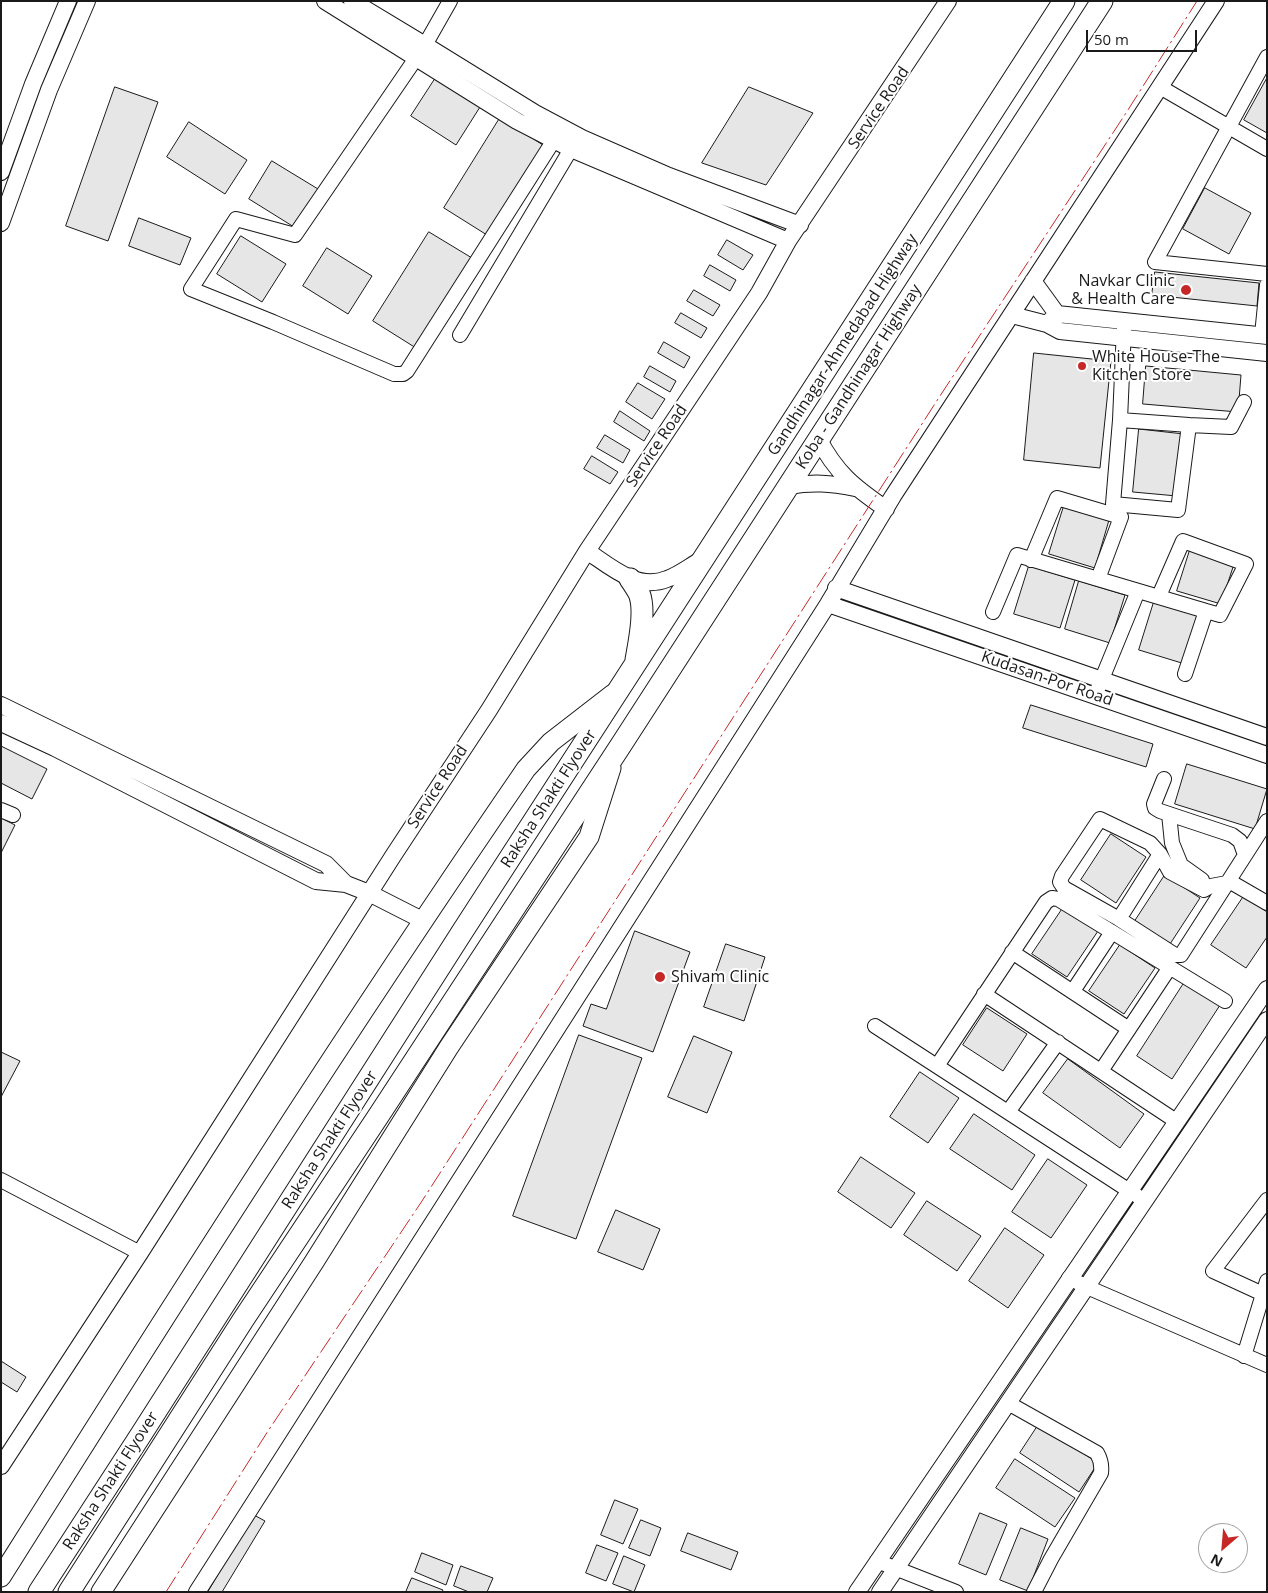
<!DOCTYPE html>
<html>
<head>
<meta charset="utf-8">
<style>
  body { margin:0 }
  #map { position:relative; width:1268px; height:1593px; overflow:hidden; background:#fff; font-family:"Open Sans",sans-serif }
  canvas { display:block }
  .frame { position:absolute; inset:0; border:2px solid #1a1a1a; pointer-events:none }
  .north { position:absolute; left:1198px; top:1523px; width:50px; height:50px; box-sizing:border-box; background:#fff; border:1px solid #a3a3a3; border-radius:50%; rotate:207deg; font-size:14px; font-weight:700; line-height:20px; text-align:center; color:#1a1a1a }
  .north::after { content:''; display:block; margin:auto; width:18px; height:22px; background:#c62828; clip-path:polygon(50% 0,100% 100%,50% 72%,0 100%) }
  .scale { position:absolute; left:1086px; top:30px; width:111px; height:22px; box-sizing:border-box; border:2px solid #1a1a1a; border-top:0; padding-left:6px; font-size:15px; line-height:18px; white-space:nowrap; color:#1a1a1a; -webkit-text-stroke:4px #fff; paint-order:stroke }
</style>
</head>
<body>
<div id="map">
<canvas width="1268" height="1593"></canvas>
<div class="frame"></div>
<div class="north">N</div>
<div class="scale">50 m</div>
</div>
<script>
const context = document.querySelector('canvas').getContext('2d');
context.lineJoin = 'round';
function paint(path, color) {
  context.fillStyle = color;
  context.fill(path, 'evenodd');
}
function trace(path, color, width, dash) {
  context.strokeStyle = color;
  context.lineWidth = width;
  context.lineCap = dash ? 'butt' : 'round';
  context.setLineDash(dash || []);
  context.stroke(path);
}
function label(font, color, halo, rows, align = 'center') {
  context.font = font + ' "Open Sans",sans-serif';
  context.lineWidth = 4;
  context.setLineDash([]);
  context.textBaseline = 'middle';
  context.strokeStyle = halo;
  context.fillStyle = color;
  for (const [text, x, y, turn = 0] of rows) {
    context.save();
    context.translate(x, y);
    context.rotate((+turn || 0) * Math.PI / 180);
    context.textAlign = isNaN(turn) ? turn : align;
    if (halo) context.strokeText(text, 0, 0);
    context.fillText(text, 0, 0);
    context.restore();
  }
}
const building = new Path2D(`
  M1267 78V133L1244 120Z
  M435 79 480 107 456 145 411 116Z
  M115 87 158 102 108 241 66 226Z
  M749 87 813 113 766 185 702 163Z
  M500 118 543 145 487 235 444 208Z
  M189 122 247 160 225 194 167 157Z
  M272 161 318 189 294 227 249 199Z
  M1205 188 1251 213 1229 254 1183 229Z
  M139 218 191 238 180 265 129 246Z
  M429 232 472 258 416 348 373 321Z
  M241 236 286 264 262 302 217 274Z
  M727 240 753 255 743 270 718 255Z
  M327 248 372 276 348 314 303 286Z
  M710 265 736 280 730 291 704 276Z
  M1155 272 1259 283 1257 306 1152 295Z
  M694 290 720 305 713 316 687 301Z
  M681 313 707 328 701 338 675 323Z
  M664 342 690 357 684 368 658 353Z
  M1034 353 1111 361 1100 468 1024 460Z
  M650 366 676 381 670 392 644 377Z
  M1146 366 1241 375 1238 412 1143 404Z
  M638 383 665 399 652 419 626 402Z
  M620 411 650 431 644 441 614 422Z
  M1139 429 1184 434 1177 496 1133 492Z
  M605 435 630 450 623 463 597 448Z
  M592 456 618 472 610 484 584 469Z
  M1064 506 1109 520 1095 568 1049 554Z
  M1190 550 1234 564 1221 604 1177 591Z
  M1029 566 1075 580 1060 628 1014 614Z
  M1079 581 1125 595 1110 643 1065 629Z
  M1154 602 1200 616 1185 664 1139 650Z
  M1031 705 1153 744 1146 767 1023 728Z
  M1 746 47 769 32 799 1 783Z
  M1187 764 1267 789 1255 829 1175 804Z
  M1 818 15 825 1 853Z
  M1111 834 1146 857 1116 903 1081 880Z
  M1165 875 1200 898 1170 944 1135 921Z
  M1244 896 1267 912V937L1246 968 1211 945Z
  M1063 908 1098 931 1067 977 1032 954Z
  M635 931 690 952 653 1052 583 1026 591 1004 606 1009Z
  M726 944 765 957 744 1021 704 1007Z
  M1120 945 1155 968 1124 1014 1089 991Z
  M1186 980 1222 1002 1172 1079 1137 1056Z
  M987 1008 1027 1034 1003 1071 963 1045Z
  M579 1035 642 1058 576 1239 513 1216Z
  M694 1036 732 1052 707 1113 668 1097Z
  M1 1052 20 1061 1 1097Z
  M1068 1059 1144 1114 1120 1148 1043 1093Z
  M920 1072 959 1098 928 1143 890 1117Z
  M974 1114 1035 1155 1012 1190 950 1149Z
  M861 1157 915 1193 891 1228 838 1192Z
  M1048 1159 1087 1185 1051 1238 1012 1212Z
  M927 1201 981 1236 957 1271 904 1235Z
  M616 1210 660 1229 643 1270 598 1252Z
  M1005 1228 1044 1255 1008 1308 969 1281Z
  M1 1361 26 1377 17 1392 1 1382Z
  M1039 1424 1098 1463 1079 1492 1020 1453Z
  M1015 1459 1075 1498 1055 1527 996 1488Z
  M615 1500 638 1509 623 1544 601 1535Z
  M980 1513 1007 1524 986 1575 959 1564Z
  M254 1515 265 1521 222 1592H208Z
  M641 1520 661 1528 650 1556 629 1548Z
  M1021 1528 1048 1539 1028 1591 1000 1580Z
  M688 1533 738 1552 731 1570 681 1551Z
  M597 1545 618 1553 606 1581 586 1573Z
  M422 1553 453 1565 446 1585 415 1572Z
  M624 1556 645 1565 634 1592 613 1584Z
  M461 1566 493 1578 487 1592H469L454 1586Z
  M412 1578 443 1590 442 1592H406Z`);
const minor = new Path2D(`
  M450 1 425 45 295 235 236 219 191 289 273 322 394 374H403L407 371 554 140
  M1267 57 1155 262 1267 274
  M1160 87 1267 149
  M460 335 571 149
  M1262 335 1267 285
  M1120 420 1189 425 1178 510 1113 504 1120 420 1124 328
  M1189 425 1231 427 1244 402
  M1031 560 1057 498 1121 517 1098 579
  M1159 596 1183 541 1246 564 1220 615 1206 611
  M993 612 1017 555 1206 611 1185 674
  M1095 696 1138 591
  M1164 779 1154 804 1155 808 1160 811 1232 835 1240 841 1245 855
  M1 810 13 815
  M1169 814 1172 843 1181 865 1202 880
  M1229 881 1267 903
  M1227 883 1211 886 1204 890 1170 872 1160 854 1150 843 1100 819 1062 876 1060 882 1064 888 1119 919 1175 955H1181L1267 821
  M1119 919 1160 854
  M1012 952 1129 1029
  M1073 991 1112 932
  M984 994 1176 1121
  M875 1026 1145 1201
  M937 1066 1046 902 1052 898 1058 899 1225 1001
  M1101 1071 1170 967
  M1008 1112 1058 1042
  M1 1180 140 1253
  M1069 1278 1087 1287 1267 1365
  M1263 1294 1213 1271 1267 1200
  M1244 1356 1267 1281
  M1008 1403 1097 1453C1101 1460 1102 1465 1101 1473L1051 1559 1034 1592
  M877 1561 956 1592`);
const tertiary = new Path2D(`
  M325 1 517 121 571 149 788 241
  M352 1 425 45 535 113 582 138 669 176 800 225
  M1 172 33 84 68 1
  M1 223 49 90 87 1
  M1033 281 1057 314
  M1012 315 1047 324 1060 331 1267 353
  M1047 324 1057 314 1267 336
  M818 438C836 473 854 487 886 509
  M788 486C813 482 830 483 855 488
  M587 551C611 567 637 591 667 579 679 575 690 566 701 560
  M836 588 1267 737
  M828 604 1267 755
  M1 705 326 864 346 884
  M1 723 55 748 316 881 346 884 369 893 424 921
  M1 1466 140 1253 393 856 489 710 587 551 759 293 788 241 948 1
  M197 1592 828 604 893 496 1216 1
  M857 1592 1267 989
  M880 1592 1267 1020`);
const secondary = new Path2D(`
  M1 1577C172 1305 344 1034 526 769L551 742 613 694
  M101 1592 314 1262 449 1047 589 837 611 768`);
const primary = new Path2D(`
  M630 579C633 583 636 588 639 593 646 610 639 642 636 660
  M39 1592 142 1433 464 929 1064 1
  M69 1592 243 1320 379 1115 621 745 1102 1`);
const power = new Path2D(`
  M166 1592 268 1431 422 1201 938 399 1126 113 1197 1`);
const markers = [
  [1186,290,6,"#c62828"],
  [1082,366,5,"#c62828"],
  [660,977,6,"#c62828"]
];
const streetNames = [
  ["Service Road",879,108,-56],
  ["Gandhinagar-Ahmedabad Highway",843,345,-57],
  ["Koba - Gandhinagar Highway",859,377,-57],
  ["Service Road",657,446,-56],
  ["Kudasan-Por Road",1047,679,19],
  ["Service Road",438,787,-57],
  ["Raksha Shakti Flyover",549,799,-57],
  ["Raksha Shakti Flyover",330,1140,-57],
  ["Raksha Shakti Flyover",111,1481,-57]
];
const poiNames = [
  ["Navkar Clinic",1175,281,"right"],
  ["& Health Care",1175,299,"right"],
  ["White House-The",1092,357],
  ["Kitchen Store",1092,375],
  ["Shivam Clinic",671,977]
];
paint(building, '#e6e6e6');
trace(building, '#1a1a1a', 1);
trace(minor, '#1a1a1a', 16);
trace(tertiary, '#1a1a1a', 18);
trace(secondary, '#1a1a1a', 21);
trace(primary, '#1a1a1a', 23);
trace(minor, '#fff', 14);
trace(tertiary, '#fff', 16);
trace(secondary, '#fff', 19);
trace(primary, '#fff', 21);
trace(power, '#c62828', 1, [18, 4, 2.5, 4]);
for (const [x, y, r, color] of markers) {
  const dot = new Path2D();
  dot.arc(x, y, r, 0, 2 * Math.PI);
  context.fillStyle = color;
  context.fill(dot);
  trace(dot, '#fff', 2);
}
label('16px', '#1a1a1a', '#fff', streetNames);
label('16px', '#1a1a1a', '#fff', poiNames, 'left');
</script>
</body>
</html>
